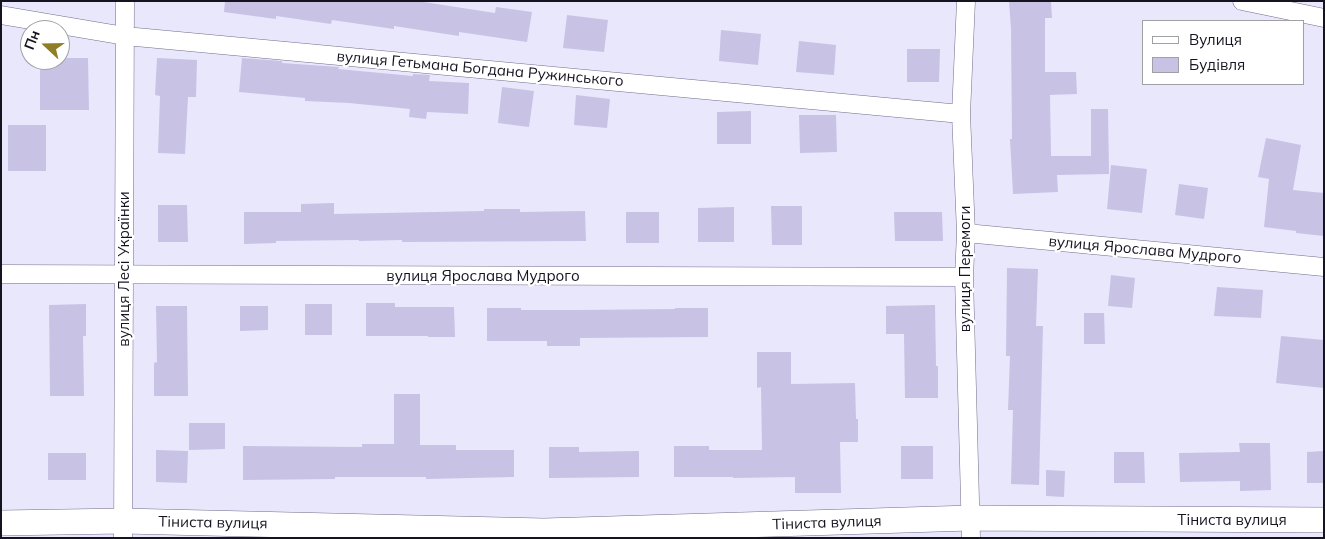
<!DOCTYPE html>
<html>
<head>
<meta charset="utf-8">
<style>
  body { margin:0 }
  #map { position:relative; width:1325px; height:539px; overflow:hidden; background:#e9e7fc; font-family:Mulish,sans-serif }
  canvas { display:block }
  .frame { position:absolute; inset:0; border:2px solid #15131f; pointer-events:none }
  .legend { position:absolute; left:1142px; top:20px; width:162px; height:65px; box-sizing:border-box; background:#fff; border:1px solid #a1a1a5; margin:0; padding:6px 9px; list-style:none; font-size:15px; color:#15131f }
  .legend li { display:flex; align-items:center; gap:10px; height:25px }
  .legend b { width:25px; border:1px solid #a1a1a5 }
  .north { position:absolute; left:20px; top:20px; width:50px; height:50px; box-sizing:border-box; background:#fff; border:1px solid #a1a1a5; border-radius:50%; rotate:291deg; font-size:14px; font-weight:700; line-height:20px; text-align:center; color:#15131f }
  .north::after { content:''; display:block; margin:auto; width:18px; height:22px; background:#907e25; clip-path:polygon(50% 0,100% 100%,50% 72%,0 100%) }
</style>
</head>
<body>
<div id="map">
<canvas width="1325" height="539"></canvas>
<div class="frame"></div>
<ul class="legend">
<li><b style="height:6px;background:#fff"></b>Вулиця</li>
<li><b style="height:14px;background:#c8c2e5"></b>Будівля</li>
</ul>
<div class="north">Пн</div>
</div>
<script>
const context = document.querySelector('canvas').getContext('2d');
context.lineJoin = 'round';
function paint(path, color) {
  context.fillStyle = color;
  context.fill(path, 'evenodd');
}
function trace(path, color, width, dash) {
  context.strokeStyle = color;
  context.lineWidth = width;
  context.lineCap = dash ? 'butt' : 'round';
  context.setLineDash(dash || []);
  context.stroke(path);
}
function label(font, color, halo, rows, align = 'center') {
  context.font = font + ' Mulish,sans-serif';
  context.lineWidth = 4.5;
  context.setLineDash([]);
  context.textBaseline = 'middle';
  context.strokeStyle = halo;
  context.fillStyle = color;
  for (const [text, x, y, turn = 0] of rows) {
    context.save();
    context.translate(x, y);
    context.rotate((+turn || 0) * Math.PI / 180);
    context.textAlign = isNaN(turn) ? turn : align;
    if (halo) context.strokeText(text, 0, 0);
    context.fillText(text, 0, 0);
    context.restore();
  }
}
const building = new Path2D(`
  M225 1H417L495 13 496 7 532 12 527 42 459 32V36L394 26V29L332 20 331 24 276 16V19L224 12Z
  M1009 1H1051L1052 18H1045V72H1076L1077 94 1050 95 1051 156H1091V109H1108L1109 174 1057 175 1058 192 1013 194 1010 139H1012L1011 29Z
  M567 15 608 20 604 52 563 48Z
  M721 30 761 34 758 65 719 61Z
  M799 41 836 45 834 75 796 72Z
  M907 49H940L939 82H907Z
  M60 58H88L89 110H40V60H60Z
  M157 58 197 60 196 97H188L185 154 158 153 160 96 155 95Z
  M242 58 282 61V63L339 67 338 69 413 76V74L430 75 429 81 469 83 468 114 427 112 426 119 409 117 410 109 349 103 305 101V98L239 92Z
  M502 87 534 91 529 127 498 123Z
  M576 95 610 99 607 128 574 125Z
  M751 111V144H717V112Z
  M799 115H836L837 152 800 153Z
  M8 125H46V171H8Z
  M1266 138 1301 145 1293 190 1324 193V236L1296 233V231L1264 227 1269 179 1258 177Z
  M1111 165 1147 169 1142 213 1107 209Z
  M1179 184 1208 188 1204 219 1175 215Z
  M334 203V214L484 211V209H520V212L585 211 586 241 402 242V240L359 241V240L276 241V243L244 244V212H301V204Z
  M158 205H187L188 242H158Z
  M771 206H802V245H772Z
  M734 207V242H698V208Z
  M626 212H659V243H626Z
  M894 212H942L943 241H895Z
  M1007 268 1038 269 1036 326H1043L1039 485 1011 484 1013 410H1008L1010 356H1006Z
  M1111 275 1135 278 1132 308 1108 306Z
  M1217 287 1263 290 1261 318 1214 316Z
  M366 303H395V307H454L455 337H428V336H366Z
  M86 304V336H83L84 396H50L49 305Z
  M305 304H332V335H305Z
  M935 305 936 366H938V398H905L904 334H886V306Z
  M156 306H187L188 396H154V363L157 362Z
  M240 306H268V330L240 331Z
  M487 308H521V310H580L675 309V308H708V337L580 338V346H547V341H487Z
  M1084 313H1104L1105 344H1084Z
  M1281 336 1324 340V388L1276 383Z
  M757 352H791V384L855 383 856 419H858V442H840L841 493H795V477L733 478V477H674V446H709V450H762L761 387 757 388Z
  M394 394H420V445H456V450H514V477L426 479V477H335V479L243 480V446L362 447V444H394Z
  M189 423H225V449L189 450Z
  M1239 443H1270L1271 490 1240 491V481L1180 482 1179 453 1240 452Z
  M901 446H933V479H901Z
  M549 447H579V452L639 451V477L549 478Z
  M156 450 188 451 187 483 156 482Z
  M1324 451V483H1307V452Z
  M1114 452H1144L1145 483H1114Z
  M48 453H86V480H48Z
  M1046 470 1065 471 1064 497 1046 496Z`);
const street = new Path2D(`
  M966 1 961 114 966 233 964 277 971 538
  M1242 1 1324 18
  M1 15 125 36 961 114
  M966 233 1324 267
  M1 274 964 277
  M123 538 125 1`);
const secondary = new Path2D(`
  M1 523 123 521 544 531 971 518 1324 520`);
const streetNames = [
  ["вулиця Гетьмана Богдана Ружинського",480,69,5],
  ["вулиця Ярослава Мудрого",1145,250,5],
  ["вулиця Лесі Українки",124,269,-90],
  ["вулиця Перемоги",965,269,-90],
  ["вулиця Ярослава Мудрого",483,276],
  ["Тіниста вулиця",1232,520],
  ["Тіниста вулиця",213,523,1],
  ["Тіниста вулиця",827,523,-2]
];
paint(building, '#c8c2e5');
trace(street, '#726d8c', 19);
trace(secondary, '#726d8c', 26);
trace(street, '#fff', 18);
trace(secondary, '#fff', 25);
label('15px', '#15131f', '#fff', streetNames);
</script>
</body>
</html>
